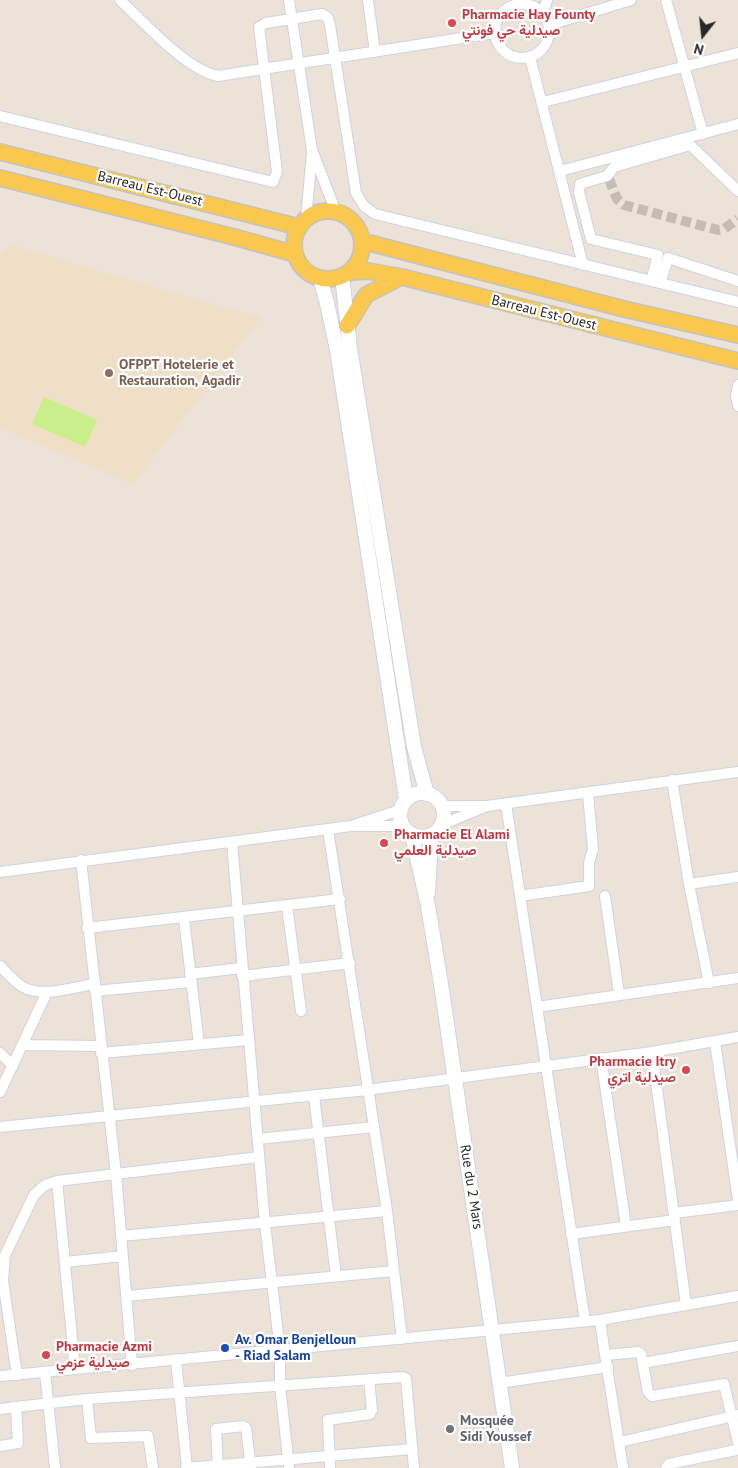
<!DOCTYPE html>
<html>
<head>
<meta charset="utf-8">
<style>
  body { margin:0 }
  #map { position:relative; width:738px; height:1468px; overflow:hidden; background:#ece2d8; font-family:"PT Sans",sans-serif }
  canvas { display:block }
  .north { position:absolute; left:678px; top:10px; width:50px; height:50px; -webkit-text-stroke:4px #fff; paint-order:stroke; rotate:196deg; font-size:14px; font-weight:700; line-height:20px; text-align:center; color:#282828 }
  .north::after { content:''; display:block; margin:auto; width:18px; height:22px; background:#282828; clip-path:polygon(50% 0,100% 100%,50% 72%,0 100%) }
</style>
</head>
<body>
<div id="map">
<canvas width="738" height="1468"></canvas>
<div class="north">N</div>
</div>
<script>
const context = document.querySelector('canvas').getContext('2d');
context.lineJoin = 'round';
function paint(path, color) {
  context.fillStyle = color;
  context.fill(path, 'evenodd');
}
function trace(path, color, width, dash) {
  context.strokeStyle = color;
  context.lineWidth = width;
  context.lineCap = dash ? 'butt' : 'round';
  context.setLineDash(dash || []);
  context.stroke(path);
}
function label(font, color, halo, rows, align = 'center') {
  context.font = font + ' "PT Sans",Vazirmatn,sans-serif';
  context.lineWidth = 4.5;
  context.setLineDash([]);
  context.textBaseline = 'middle';
  context.strokeStyle = halo;
  context.fillStyle = color;
  for (const [text, x, y, turn = 0] of rows) {
    context.save();
    context.translate(x, y);
    context.rotate((+turn || 0) * Math.PI / 180);
    context.textAlign = isNaN(turn) ? turn : align;
    if (halo) context.strokeText(text, 0, 0);
    context.fillText(text, 0, 0);
    context.restore();
  }
}
const education = new Path2D(`
  M11 245 261 318 133 484 0 428V255Z`);
const pitch = new Path2D(`
  M44 397 97 420 85 447 32 424Z`);
const streetTunnel = new Path2D(`
  M609 179 617 199 624 205 718 230 724 229 738 219`);
const street = new Path2D(`
  M120 0C145 23 186 70 218 76L494 33
  M289 0 312 150 336 212
  M368 0 375 52
  M666 0 703 134
  M495 31a27 27 0 1 1 54 0a27 27 0 1 1-54 0Z
  M543 13 547 0
  M549 25 631 0
  M530 57 583 265
  M543 102 738 53
  M0 116 273 182 277 172 259 27 266 23 322 14 328 18 330 25 356 193 364 206 375 214 738 302
  M560 171 738 124
  M306 219 312 153
  M651 281 658 255 591 239 579 192 580 184 607 176 614 167 690 145 738 191
  M660 283 668 258 738 281
  M738 385 736 396 738 406
  M672 780 689 884 709 983
  M506 804 585 1321
  M487 806 738 772
  M400 810 351 826H402
  M441 825 487 806H441
  M328 830 387 1211 402 1339
  M232 843 265 1224 280 1350V1385L289 1468
  M81 860 116 1174 132 1365
  M0 872 351 826
  M689 884 738 877
  M520 896 589 886V863L593 849 588 794
  M605 896 619 994
  M287 906 301 1011
  M184 919 199 1044
  M87 928 340 899
  M0 966C7 973 14 982 23 987 43 998 73 987 94 984
  M190 974 241 968
  M242 976 350 963
  M95 991 191 982
  M537 1007 738 978
  M715 1042 738 1200
  M23 1045 101 1046
  M652 1052 686 1305
  M0 1053 13 1066
  M101 1053 249 1040
  M601 1058 626 1226
  M0 1092 47 992
  M314 1096 336 1276
  M0 1127 367 1090 652 1052 738 1037
  M258 1139 374 1127
  M57 1181 75 1369
  M674 1213 738 1205
  M571 1234 675 1220
  M121 1236 387 1211
  M65 1262 123 1256
  M0 1280 3 1281 17 1375
  M3 1281 5 1255 34 1195 45 1185 57 1181 259 1157
  M126 1296 394 1271
  M600 1320 605 1355 638 1352 641 1354 648 1392 652 1396 724 1384 738 1442
  M605 1355 623 1468
  M176 1360 187 1468
  M643 1363 738 1346
  M45 1372 55 1468
  M0 1376 600 1320 738 1296
  M499 1383 608 1367
  M87 1399 91 1438 148 1436 153 1468
  M0 1409 16 1407
  M620 1442 737 1415
  M0 1446 18 1443 16 1407 87 1399 403 1377 406 1379 414 1468
  M186 1468 412 1449
  M218 1468 216 1429 243 1426 246 1428 251 1468
  M330 1468 328 1420 370 1414 372 1410 369 1379
  M666 1468 669 1464 736 1450 738 1447`);
const secondary = new Path2D(`
  M342 276 350 348 414 747 427 794
  M320 278 327 303 337 350 406 799
  M400 815a22 22 0 1 1 44 0a22 22 0 1 1-44 0Z
  M412 835 428 906 441 984 512 1468
  M428 893 431 835`);
const primary = new Path2D(`
  M0 152 299 227
  M0 178 234 237 295 254
  M294 245a34 34 0 1 1 68 0a34 34 0 1 1-68 0Z
  M362 241 624 309 738 335
  M350 272 368 271 402 277 738 361
  M347 326 366 295 401 277`);
const markers = [
  [452,23,5,"#e0444e"],
  [109,373,5,"#8d6e63"],
  [384,843,5,"#e0444e"],
  [686,1070,5,"#e0444e"],
  [225,1348,5,"#1a4fb4"],
  [46,1355,5,"#e0444e"],
  [450,1429,5,"#6b7280"]
];
const healthNames = [
  ["Pharmacie Hay Founty",462,15],
  ["صيدلية حي فونتي",462,31],
  ["Pharmacie El Alami",394,835],
  ["صيدلية العلمي",394,851],
  ["Pharmacie Itry",676,1062,"right"],
  ["صيدلية اتري",676,1078,"right"],
  ["Pharmacie Azmi",56,1347],
  ["صيدلية عزمي",56,1363]
];
const streetNames = [
  ["Barreau Est-Ouest",150,189,14],
  ["Barreau Est-Ouest",544,313,14],
  ["Rue du 2 Mars",471,1187,81]
];
const educationNames = [
  ["OFPPT Hotelerie et",119,365],
  ["Restauration, Agadir",119,381]
];
const transitNames = [
  ["Av. Omar Benjelloun",235,1340],
  ["- Riad Salam",235,1356]
];
const worshipNames = [
  ["Mosquée",460,1421],
  ["Sidi Youssef",460,1437]
];
paint(education, '#efdfc6');
paint(pitch, '#caef8a');
trace(streetTunnel, '#c5bdb5', 10, [10, 5]);
trace(street, '#cdd3e2', 12);
trace(secondary, '#cdd3e2', 16);
trace(primary, '#c3c3c3', 18);
trace(street, '#fff', 10);
trace(secondary, '#fff', 14);
trace(primary, '#fac84f', 15);
for (const [x, y, r, color] of markers) {
  const dot = new Path2D();
  dot.arc(x, y, r, 0, 2 * Math.PI);
  context.fillStyle = color;
  context.fill(dot);
  trace(dot, '#fff', 2);
}
label('bold 14px', '#be3a42', '#fff', healthNames, 'left');
label('14px', '#282828', '#fff', streetNames);
label('bold 14px', '#785e54', '#fff', educationNames, 'left');
label('bold 14px', '#164399', '#fff', transitNames, 'left');
label('bold 14px', '#5b616d', '#fff', worshipNames, 'left');
</script>
</body>
</html>
